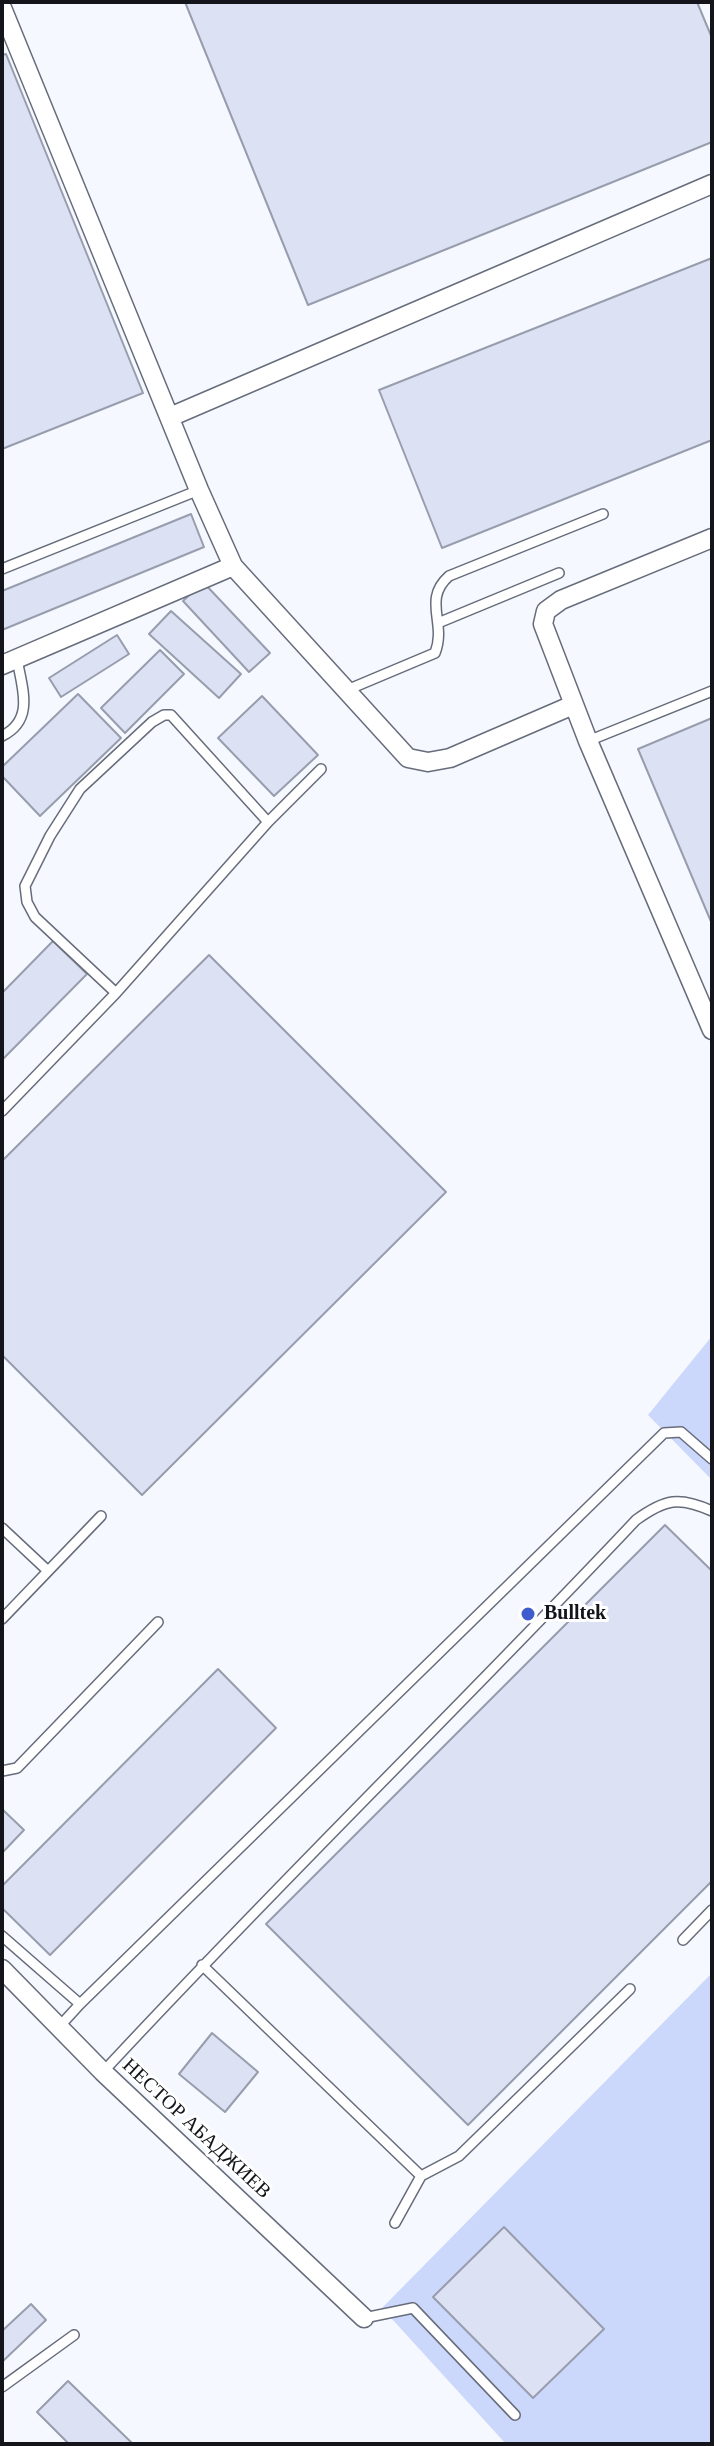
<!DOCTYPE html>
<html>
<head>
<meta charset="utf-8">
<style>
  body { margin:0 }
  #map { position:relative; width:714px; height:2446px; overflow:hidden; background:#f5f8ff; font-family:Georgia,serif }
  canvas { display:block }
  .frame { position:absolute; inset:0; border:4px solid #13151b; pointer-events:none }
</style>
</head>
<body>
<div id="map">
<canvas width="714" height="2446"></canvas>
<div class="frame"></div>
</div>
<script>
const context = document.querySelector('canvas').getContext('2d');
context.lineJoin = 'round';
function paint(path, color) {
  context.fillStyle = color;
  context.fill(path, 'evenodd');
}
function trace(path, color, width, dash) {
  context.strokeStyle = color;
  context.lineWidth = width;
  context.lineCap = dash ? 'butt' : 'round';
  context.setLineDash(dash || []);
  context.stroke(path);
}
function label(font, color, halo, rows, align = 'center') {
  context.font = font + ' Georgia,serif';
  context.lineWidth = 6;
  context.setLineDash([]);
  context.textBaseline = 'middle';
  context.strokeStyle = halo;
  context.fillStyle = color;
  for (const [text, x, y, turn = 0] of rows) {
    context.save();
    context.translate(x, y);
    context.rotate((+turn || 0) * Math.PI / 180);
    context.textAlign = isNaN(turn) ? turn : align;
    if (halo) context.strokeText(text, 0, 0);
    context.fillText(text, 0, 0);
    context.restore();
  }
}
const green = new Path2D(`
  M712 1336V1480L648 1415Z
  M712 1973V2444H506L382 2308Z`);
const building = new Path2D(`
  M185 2H697L712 38V142L308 305Z
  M6 54 143 393 2 449V55Z
  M712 258V440L442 548 379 390Z
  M191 514 204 547 2 630V591Z
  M203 582 270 653 249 672 183 601Z
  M171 611 241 674 219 698 149 634Z
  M117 635 129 654 61 697 49 678Z
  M160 650 184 674 125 733 101 708Z
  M78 694 121 738 40 816 2 776V767Z
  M262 696 318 755 274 796 218 738Z
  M712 718V924L638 749Z
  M53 941 87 974 2 1060V993Z
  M209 955 446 1192 142 1495 2 1355V1161Z
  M665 1525 712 1571V1881L468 2125 266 1924Z
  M218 1669 276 1728 50 1955 2 1908V1886Z
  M2 1809 24 1830 2 1853Z
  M212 2033 258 2072 225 2112 179 2074Z
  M504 2227 604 2329 533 2398 433 2297Z
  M31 2304 46 2320 2 2362V2331Z
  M68 2381 133 2444H69L37 2412Z`);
const service = new Path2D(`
  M2 569 199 490
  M438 623 559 573
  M347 690 435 653C447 623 422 600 449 576L603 514
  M2 736C35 720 22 688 17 659
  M588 741 712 691
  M116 993 35 917 27 902 25 886 50 836 80 789 152 722 164 715H171L268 822
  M2 1111 116 993 268 822 321 769
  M2 1528 48 1571
  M2 1619 101 1516
  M2 1771 17 1768 158 1622
  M2 1936 80 2004 59 2027
  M683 1940 712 1910
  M202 1965 421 2176
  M80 2004 664 1433 681 1432 712 1459
  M103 2072C277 1884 461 1706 636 1520 665 1499 679 1496 712 1511
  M395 2223 421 2176 459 2156 630 1989
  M364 2318 413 2308 515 2415
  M2 2387 74 2335`);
const minor = new Path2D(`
  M2 8 199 490 233 566 408 758 428 762 450 758 573 705
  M170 417 712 184
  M712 538 561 600 546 611 543 624 588 741 712 1030
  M2 665 233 566
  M2 1969 103 2072 364 2318`);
const markers = [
  [528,1614,8,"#3f5ccf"]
];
const poiNames = [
  ["Bulltek",544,1614]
];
const streetNames = [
  ["НЕСТОР АБАДЖИЕВ",196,2129,43]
];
paint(green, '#cbd8fb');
paint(building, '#dce2f3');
trace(building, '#979dac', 2);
trace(service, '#666c7a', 12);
trace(minor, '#666c7a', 21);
trace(service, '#fff', 9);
trace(minor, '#fff', 18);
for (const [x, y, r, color] of markers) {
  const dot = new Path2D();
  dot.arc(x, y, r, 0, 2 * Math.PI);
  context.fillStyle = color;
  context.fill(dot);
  trace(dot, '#fff', 3);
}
label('bold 20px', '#13151b', '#fff', poiNames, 'left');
label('20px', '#13151b', '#fff', streetNames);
</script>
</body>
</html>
